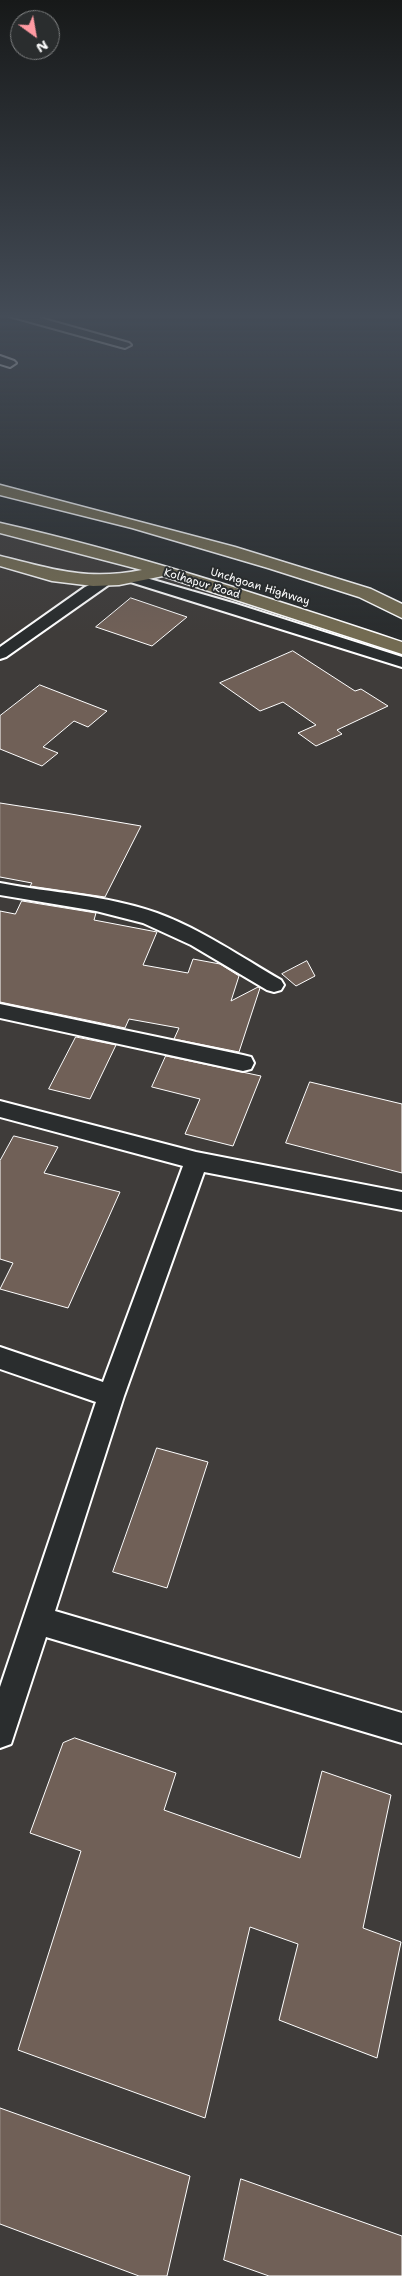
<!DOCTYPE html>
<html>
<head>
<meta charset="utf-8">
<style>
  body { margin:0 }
  #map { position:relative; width:402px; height:2276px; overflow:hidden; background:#2a2d2e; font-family:"Shantell Sans",sans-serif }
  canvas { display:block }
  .north { position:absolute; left:10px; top:10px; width:50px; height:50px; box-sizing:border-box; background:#2a2d2e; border:1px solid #7f8182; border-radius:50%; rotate:148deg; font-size:14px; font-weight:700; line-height:20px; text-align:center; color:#fff }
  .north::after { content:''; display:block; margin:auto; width:18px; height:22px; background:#ff9aa2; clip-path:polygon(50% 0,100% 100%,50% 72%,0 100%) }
</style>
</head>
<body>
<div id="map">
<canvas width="402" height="2276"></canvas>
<div class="north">N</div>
</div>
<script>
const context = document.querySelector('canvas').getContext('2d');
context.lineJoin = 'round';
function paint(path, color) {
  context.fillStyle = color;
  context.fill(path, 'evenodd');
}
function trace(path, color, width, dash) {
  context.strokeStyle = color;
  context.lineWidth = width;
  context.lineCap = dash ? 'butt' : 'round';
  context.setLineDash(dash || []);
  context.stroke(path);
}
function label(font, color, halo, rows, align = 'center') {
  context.font = font + ' "Shantell Sans",sans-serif';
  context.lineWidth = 4;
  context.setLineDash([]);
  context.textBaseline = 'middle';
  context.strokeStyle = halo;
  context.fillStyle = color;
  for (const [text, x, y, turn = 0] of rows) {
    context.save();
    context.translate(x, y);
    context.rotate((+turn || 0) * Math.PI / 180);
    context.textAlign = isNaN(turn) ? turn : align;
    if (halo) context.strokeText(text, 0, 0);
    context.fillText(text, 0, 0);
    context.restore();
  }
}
const built = new Path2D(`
  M0 529 44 538 402 648V2276H0Z`);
const building = new Path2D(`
  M131 598 187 617 152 646 96 627Z
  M293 651 355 691 361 689 388 706 337 730 342 734 316 746 298 733 316 725 283 702 260 711 220 683Z
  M40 685 107 711 88 727 74 721 43 747 58 753 42 766 0 749V716Z
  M0 803 71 814 141 826 105 897 30 886 32 883 0 877Z
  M22 901 96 913 94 920 157 932 143 965 188 973 193 959 220 964 239 976 231 1001 258 987 260 988 239 1052 174 1039 179 1028 129 1019 125 1028 0 1002V911L15 914Z
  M307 961 315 976 296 986 282 974Z
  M76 1037 116 1045 90 1099 49 1089Z
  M166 1056 261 1076 233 1146 185 1134 200 1099 152 1087Z
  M310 1082 402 1104V1173L286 1143Z
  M14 1136 58 1147 44 1173 120 1192 68 1308 0 1289 13 1263 0 1259V1161Z
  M157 1448 208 1462 167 1588 113 1572Z
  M75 1738 176 1773 164 1810 300 1858 322 1771 391 1795 363 1928 401 1942 377 2058 279 2020 298 1944 250 1927 205 2118 18 2050 81 1851 30 1833 63 1743Z
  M0 2108 190 2176 167 2276H139L0 2224Z
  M241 2179 402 2236V2276H269L224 2260Z`);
const minor = new Path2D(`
  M8 314H26L129 343 131 345 125 348 121 347 9 316Z
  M0 356 14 361 16 363 10 367 0 364Z
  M129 573 236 604 402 657V667L124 580 122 577Z
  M107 577 112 578 114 581 6 657 0 659V647L85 587Z
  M0 883C52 893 107 895 157 913 201 929 241 957 281 980L284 985 281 990 274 992 267 990 191 945 143 923 96 911 0 895Z
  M0 1004 243 1055 251 1057 254 1063 251 1069 243 1071 0 1018Z
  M0 1101 196 1152 402 1192V1210L204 1172 124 1396 55 1611 402 1713V1743L46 1637 11 1744 0 1748V1687L96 1402 0 1369V1347L103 1382 183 1166 0 1117Z`);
const highway = new Path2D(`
  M0 485 235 547 371 589 402 604V618L359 597 268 568 132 528 0 495Z
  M0 523C137 554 269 598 402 642V654L163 576 119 585 93 586 52 581 0 566V556C53 569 86 581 142 570L0 533Z`);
const farStreetnames = [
  ["Kolhapur Road",202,584,17],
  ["Unchgoan Highway",260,587,17]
];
paint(built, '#3f3c3a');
paint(building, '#706057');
trace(building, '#fff', 1);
trace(minor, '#fff', 4);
trace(highway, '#fff', 3);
paint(minor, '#2a2d2e');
paint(highway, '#736b52');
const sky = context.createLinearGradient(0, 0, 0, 633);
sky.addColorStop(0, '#171919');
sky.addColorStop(0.5, '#444c57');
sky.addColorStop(1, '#444c5700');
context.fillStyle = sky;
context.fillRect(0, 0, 402, 633);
label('11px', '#fff', '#2a2d2e', farStreetnames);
</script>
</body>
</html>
